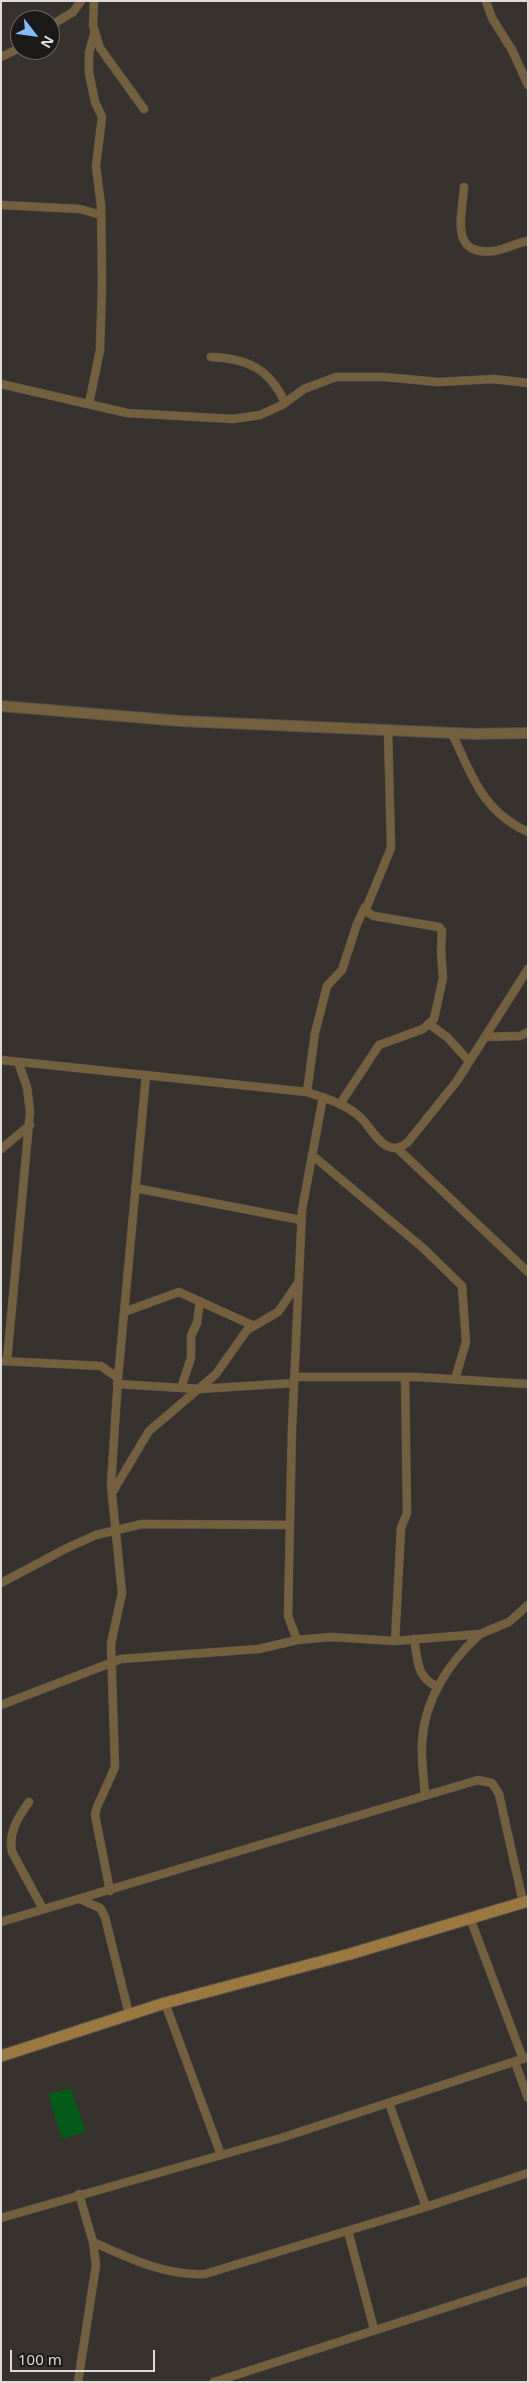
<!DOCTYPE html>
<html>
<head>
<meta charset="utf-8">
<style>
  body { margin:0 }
  #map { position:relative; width:529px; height:2383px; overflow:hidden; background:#37322e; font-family:"Noto Sans",sans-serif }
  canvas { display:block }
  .frame { position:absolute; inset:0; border:2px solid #dedbd8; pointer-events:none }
  .north { position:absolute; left:10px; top:10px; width:50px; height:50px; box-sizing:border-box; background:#1c1a18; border:1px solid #6a6765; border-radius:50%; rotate:120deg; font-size:14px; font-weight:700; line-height:20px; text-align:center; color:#dedbd8 }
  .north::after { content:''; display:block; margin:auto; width:18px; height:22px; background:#83bcfb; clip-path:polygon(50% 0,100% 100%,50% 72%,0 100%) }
  .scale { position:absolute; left:10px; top:2350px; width:145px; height:22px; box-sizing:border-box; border:2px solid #dedbd8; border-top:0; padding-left:6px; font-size:15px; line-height:18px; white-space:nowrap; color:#dedbd8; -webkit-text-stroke:4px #1c1a18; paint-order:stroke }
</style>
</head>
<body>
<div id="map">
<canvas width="529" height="2383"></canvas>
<div class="frame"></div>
<div class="north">N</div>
<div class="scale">100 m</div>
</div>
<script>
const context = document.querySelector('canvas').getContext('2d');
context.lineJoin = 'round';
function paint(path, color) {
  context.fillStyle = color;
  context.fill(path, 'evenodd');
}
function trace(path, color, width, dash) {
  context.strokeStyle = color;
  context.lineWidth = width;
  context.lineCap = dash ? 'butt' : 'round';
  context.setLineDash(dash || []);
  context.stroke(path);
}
const green = new Path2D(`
  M71 2088 86 2132 62 2139 48 2094Z`);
const minor = new Path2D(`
  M94 1 93 26 100 48 144 109
  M486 1 492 18 512 50 528 85
  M50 26 73 12 81 1
  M1 57 20 48
  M464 187C462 217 449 256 494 251 506 249 516 243 528 241
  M1 205 80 209 101 215
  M211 357C247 358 270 369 285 403
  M1 384 127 413 233 419 260 415 282 405 304 389 336 377H384L438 382 494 379 528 383
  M89 404 100 350 102 283 101 205 96 166 102 117 95 102 89 73V53L95 31
  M452 733C472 776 482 811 528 832
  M429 1024 447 1037 469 1061
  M485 1037 520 1036 528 1032
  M1 1060 307 1092C325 1098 346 1104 360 1117 369 1125 378 1144 390 1147 397 1150 403 1146 408 1142L457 1081 528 969
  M307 1092 315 1033 327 986 342 970 357 924 365 907
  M340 1104 379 1045 423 1029 434 1019 443 978 441 951 442 931 439 927 374 916 365 911 391 848 388 730
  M397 1148 528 1272
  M1 1149 30 1125
  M312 1155 423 1248 462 1286 466 1342 455 1379
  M135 1188 301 1220
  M124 1312 179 1292 254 1326
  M1 1361 101 1366 118 1378
  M7 1361 30 1112 27 1087 18 1062
  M294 1377H417L528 1384
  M117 1384 199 1389 294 1383
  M181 1388 191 1358V1336L197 1323 200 1301
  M112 1493 149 1431 216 1374 247 1330 278 1312 298 1283
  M1 1583 67 1548 96 1535 142 1524 290 1525
  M414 1639C418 1660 416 1678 438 1687
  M297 1640 288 1616 292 1428 302 1210 323 1097
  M395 1641 401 1528 407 1513 405 1377
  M1 1705 121 1659 259 1649 297 1640 331 1637 395 1641 480 1634 509 1622 528 1605
  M425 1796C424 1779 421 1760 422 1743 424 1700 449 1662 480 1634
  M29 1802C18 1817 8 1833 12 1852L43 1909
  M110 1891 95 1815 97 1807 115 1767 111 1644 122 1593 111 1485 118 1378 146 1075
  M82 1900 100 1908 105 1917 129 2014
  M470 1918 523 2059
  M1 1922 478 1780 492 1783 499 1794 523 1902
  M165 2003 221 2155
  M515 2062 528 2098
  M389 2103 426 2207
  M1 2218 281 2138 528 2057
  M348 2231 374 2329
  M93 2242C129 2258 165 2276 205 2274L426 2207 528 2173
  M78 2382 96 2265 93 2242 79 2194
  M214 2382 528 2281`);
const tertiary = new Path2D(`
  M1 706 181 721 476 734 528 733`);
const secondary = new Path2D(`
  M1 2056 165 2003 350 1954 528 1901`);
paint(green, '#045a18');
trace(minor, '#55504d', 9);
trace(tertiary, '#55504d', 12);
trace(secondary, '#55504d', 13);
trace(minor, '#75603e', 8);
trace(tertiary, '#75603e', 10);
trace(secondary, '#9a7940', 11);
</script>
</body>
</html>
